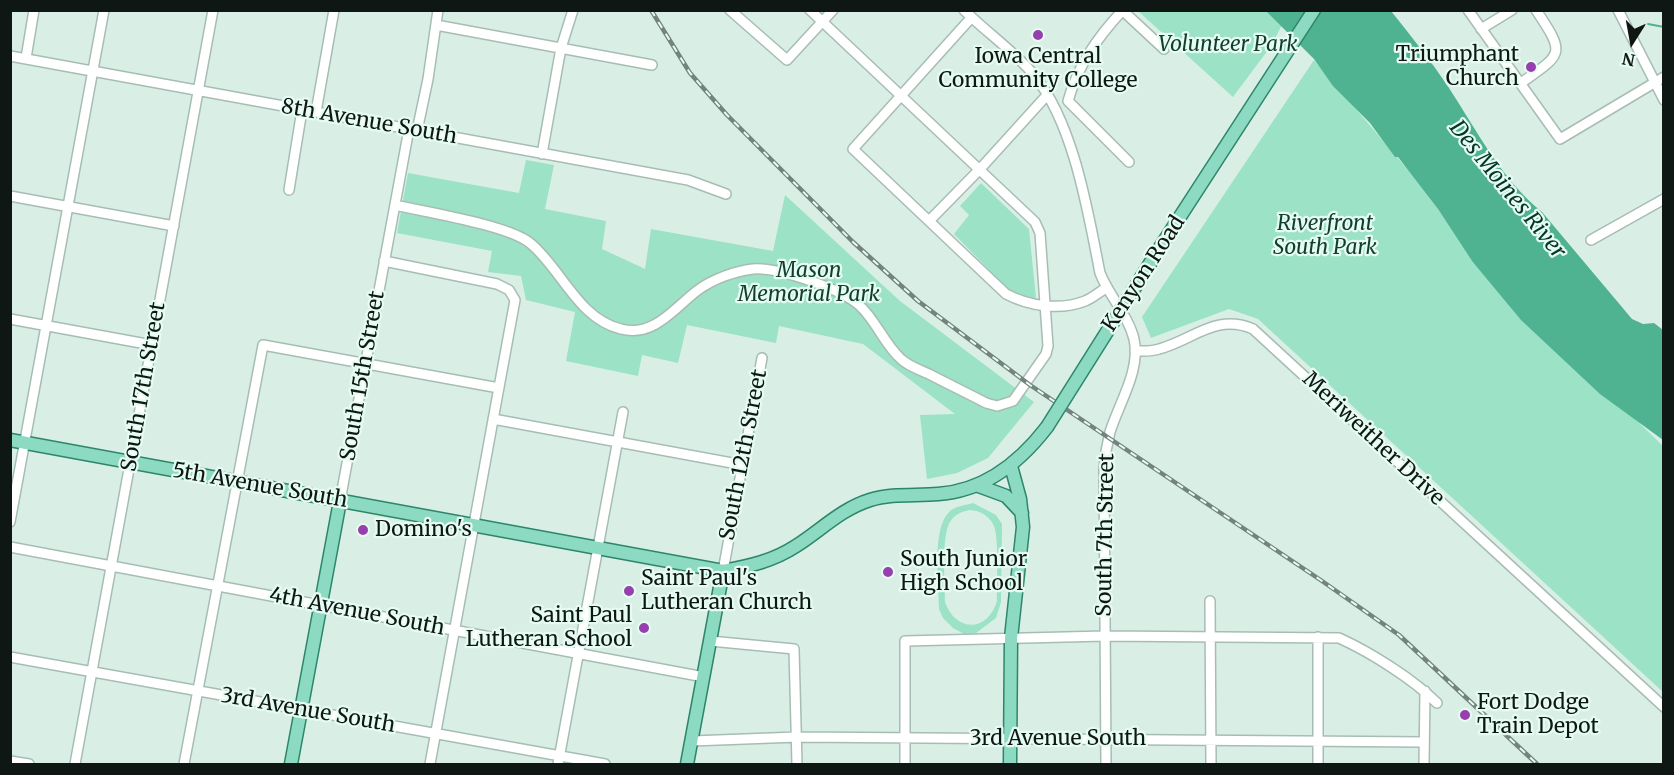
<!DOCTYPE html>
<html>
<head>
<meta charset="utf-8">
<style>
  body { margin:0 }
  #map { position:relative; width:1674px; height:775px; overflow:hidden; background:#d9efe6; font-family:Merriweather,serif }
  canvas { display:block }
  .frame { position:absolute; inset:0; border:12px solid #0f1714; pointer-events:none }
  .north { position:absolute; left:1602px; top:12px; width:60px; height:60px; -webkit-text-stroke:4px #e6fcf3; paint-order:stroke; rotate:191deg; font-size:16px; font-weight:700; line-height:24px; text-align:center; color:#0f1714 }
  .north::after { content:''; display:block; margin:auto; width:21px; height:27px; background:#0f1714; clip-path:polygon(50% 0,100% 100%,50% 72%,0 100%) }
</style>
</head>
<body>
<div id="map">
<canvas width="1674" height="775"></canvas>
<div class="frame"></div>
<div class="north">N</div>
</div>
<script>
const context = document.querySelector('canvas').getContext('2d');
context.lineJoin = 'round';
function paint(path, color) {
  context.fillStyle = color;
  context.fill(path, 'evenodd');
}
function trace(path, color, width, dash) {
  context.strokeStyle = color;
  context.lineWidth = width;
  context.lineCap = dash ? 'butt' : 'round';
  context.setLineDash(dash || []);
  context.stroke(path);
}
function label(font, color, halo, rows, align = 'center') {
  context.font = font + ' Merriweather,serif';
  context.lineWidth = 4.5;
  context.setLineDash([]);
  context.textBaseline = 'middle';
  context.strokeStyle = halo;
  context.fillStyle = color;
  for (const [text, x, y, turn = 0] of rows) {
    context.save();
    context.translate(x, y);
    context.rotate((+turn || 0) * Math.PI / 180);
    context.textAlign = isNaN(turn) ? turn : align;
    if (halo) context.strokeText(text, 0, 0);
    context.fillText(text, 0, 0);
    context.restore();
  }
}
const green = new Path2D(`
  M1138 11H1266L1282 25 1271 46 1233 97Z
  M1314 60 1414 177 1438 209 1472 261 1663 446V692L1258 319 1229 309 1151 338 1142 317Z
  M526 160 554 165 545 209 606 221 602 249 645 269 651 229 773 251 785 195 900 301 1034 402 988 458 957 473 927 479 920 415 955 414 863 344 779 326 776 343 687 325 678 363 642 355 638 376 566 361 575 312 526 300 521 276 488 272 492 251 397 233 408 173 519 193Z
  M981 183 1029 229 1036 298 1023 299 1010 291 954 234 969 215 960 206Z
  M973 503 996 515 1002 524 1001 602 996 618 976 633 964 634 953 628 943 618 939 609C939 584 931 528 950 511 956 506 966 505 973 503ZM970 510C980 511 988 515 993 524 1000 537 996 584 997 601 988 632 956 633 945 602 945 584 941 536 950 522 955 514 961 512 970 510Z`);
const water = new Path2D(`
  M1266 11H1391C1411 36 1431 61 1449 88 1477 131 1502 180 1542 212L1632 319 1643 324 1654 323 1663 330V440L1600 394 1521 320 1472 261 1438 209 1398 157H1395L1370 123 1333 86 1314 59Z`);
const stream = new Path2D(`
  M1648 24 1664 27`);
const minor = new Path2D(`
  M730 10 787 60 833 10
  M964 10C985 31 1016 53 1034 75 1074 124 1088 212 1100 273 1109 296 1128 315 1134 339 1141 370 1119 403 1110 432 1107 444 1105 456 1104 468L1106 764
  M1122 10 1164 49
  M1468 10 1560 139 1664 77
  M1618 10 1664 100
  M971 18 853 149 1006 294C1029 306 1060 311 1085 301 1093 298 1099 292 1106 288
  M436 25 652 65
  M1481 29 1512 10
  M10 56 688 180 726 194
  M26 58 34 10
  M1521 83C1563 53 1566 55 1536 10
  M1068 101C1078 65 1097 38 1122 11
  M1068 101 1129 162
  M316 112 334 10
  M417 131 428 79 438 10
  M542 154 561 48 573 10
  M289 190 302 110
  M10 196 174 226
  M395 205C425 212 508 225 530 243 561 268 578 319 621 329 654 338 675 307 698 290 713 279 735 271 753 269 778 267 841 289 859 305 876 320 884 344 901 359 908 366 920 370 929 374 948 384 967 393 986 403L997 406 1013 401 1046 354 1048 346 1040 233 1035 222 810 10
  M930 220 980 169 1048 94
  M1591 240 1664 199
  M384 261 497 284 509 290 515 300 430 764
  M10 319 152 345
  M1135 351C1143 351 1151 352 1159 349 1193 340 1216 313 1253 329L1664 707
  M493 419 743 465
  M340 501 409 129
  M10 522 104 10
  M10 547 704 677
  M723 571 762 358
  M1210 601 1211 764
  M1318 637V764
  M710 641 794 649 797 764
  M10 657 605 764
  M692 741 797 737 1424 742
  M10 761 29 764
  M75 764 213 10
  M184 764 263 345 499 388
  M558 764 623 412
  M905 764V641L1105 636 1339 638C1370 652 1413 679 1437 703
  M1424 764 1425 691`);
const major = new Path2D(`
  M1161 246 1314 10
  M10 440 723 571C750 566 773 561 796 546 820 531 841 509 870 500 892 493 916 496 938 494 984 491 1020 462 1047 427
  M976 485 1006 496 1022 513
  M291 764 340 501
  M687 764 723 571
  M1010 764 1011 638 1023 527 1020 499 1011 466`);
const rail = new Path2D(`
  M651 10 690 73 727 115 853 242 918 301 1030 385 1322 581 1399 635 1537 764`);
const majorBridge = new Path2D(`
  M1047 427 1161 246`);
const markers = [
  [1038,35,6,"#9640ad"],
  [1531,67,6,"#9640ad"],
  [363,530,6,"#9640ad"],
  [888,572,6,"#9640ad"],
  [629,591,6,"#9640ad"],
  [644,628,6,"#9640ad"],
  [1465,715,6,"#9640ad"]
];
const parkNames = [
  ["Volunteer Park",1228,45],
  ["Riverfront",1325,224],
  ["South Park",1325,248],
  ["Mason",809,271],
  ["Memorial Park",809,295]
];
const poiNames = [
  ["Triumphant",1519,55,"right"],
  ["Church",1519,79,"right"],
  ["Iowa Central",1038,57,"center"],
  ["Community College",1038,81,"center"],
  ["Domino's",375,530],
  ["South Junior",900,560],
  ["High School",900,584],
  ["Saint Paul's",641,579],
  ["Lutheran Church",641,603],
  ["Saint Paul",632,616,"right"],
  ["Lutheran School",632,640,"right"],
  ["Fort Dodge",1477,703],
  ["Train Depot",1477,727]
];
const streetNames = [
  ["8th Avenue South",369,122,10],
  ["Kenyon Road",1144,274,-57],
  ["South 15th Street",363,376,-80],
  ["South 17th Street",144,387,-80],
  ["Meriweither Drive",1373,439,43],
  ["South 12th Street",744,455,-79],
  ["5th Avenue South",260,486,10],
  ["South 7th Street",1106,535,-89],
  ["4th Avenue South",357,612,11],
  ["3rd Avenue South",308,711,10],
  ["3rd Avenue South",1058,739]
];
const waterNames = [
  ["Des Moines River",1507,190,51]
];
paint(green, '#9be2c7');
paint(water, '#4fb291');
trace(stream, '#4fb291', 2);
trace(minor, '#a7bdb4', 12);
trace(major, '#2e866a', 15);
trace(minor, '#fff', 9);
trace(major, '#8bdac1', 12);
trace(rail, '#74837d', 4.5);
trace(rail, '#e6fcf3', 2, [7]);
trace(majorBridge, '#2e866a', 15, []);
trace(majorBridge, '#8bdac1', 12);
for (const [x, y, r, color] of markers) {
  const dot = new Path2D();
  dot.arc(x, y, r, 0, 2 * Math.PI);
  context.fillStyle = color;
  context.fill(dot);
  trace(dot, '#e6fcf3', 2);
}
label('italic 21px', '#123e30', '#e6fcf3', parkNames);
label('21px', '#0f1714', '#e6fcf3', poiNames, 'left');
label('21px', '#0f1714', '#e6fcf3', streetNames);
label('italic 22px', '#063427', '#e6fcf3', waterNames);
</script>
</body>
</html>
